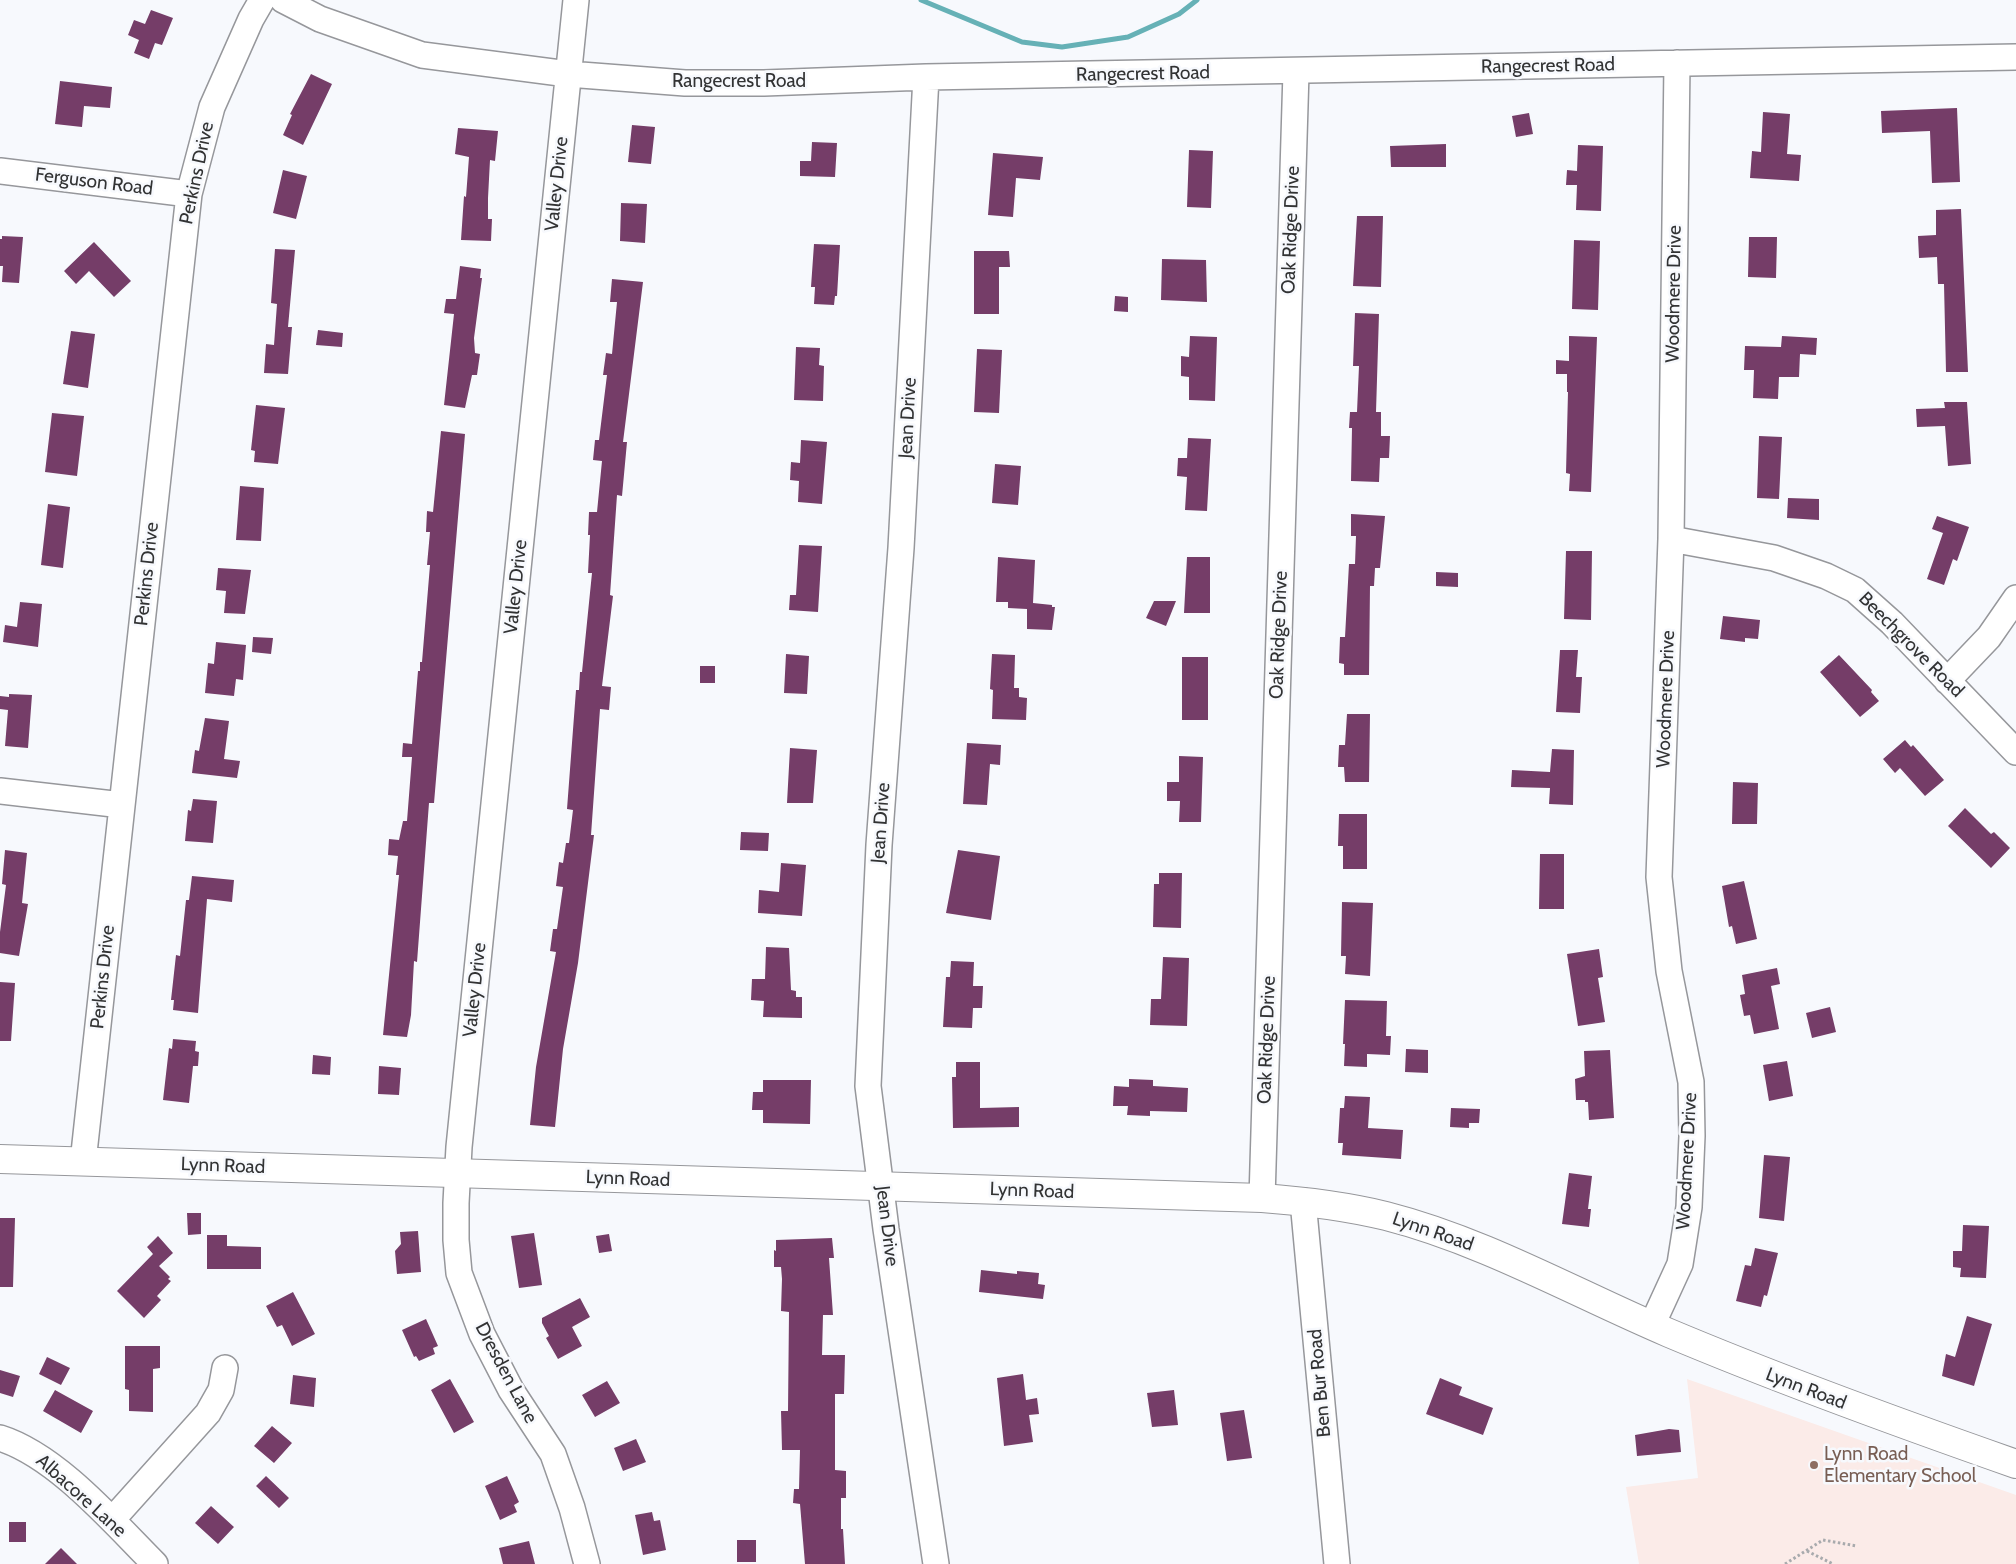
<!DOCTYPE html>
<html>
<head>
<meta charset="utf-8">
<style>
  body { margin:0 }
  canvas { display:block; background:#f7f9fd }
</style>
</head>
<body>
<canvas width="2016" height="1564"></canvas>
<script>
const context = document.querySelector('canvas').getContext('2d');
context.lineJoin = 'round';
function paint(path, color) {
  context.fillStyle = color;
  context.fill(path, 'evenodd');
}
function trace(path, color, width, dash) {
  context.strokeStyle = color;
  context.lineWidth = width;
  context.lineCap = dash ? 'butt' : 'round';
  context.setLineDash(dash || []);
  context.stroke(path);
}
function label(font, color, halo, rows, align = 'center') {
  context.font = font + ' Cabin,sans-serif';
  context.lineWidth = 5;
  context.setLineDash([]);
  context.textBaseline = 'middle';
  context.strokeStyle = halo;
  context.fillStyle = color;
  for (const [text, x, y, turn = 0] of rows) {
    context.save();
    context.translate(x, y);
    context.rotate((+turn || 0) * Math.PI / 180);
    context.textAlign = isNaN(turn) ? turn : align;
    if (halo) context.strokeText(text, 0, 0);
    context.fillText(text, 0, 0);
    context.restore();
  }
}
const education = new Path2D(`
  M1687 1379 2016 1495V1564H1639L1626 1487 1698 1478Z`);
const stream = new Path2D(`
  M921 0 1022 42 1062 47 1128 37 1179 14 1197 0`);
const building = new Path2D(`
  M151 10 173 18 162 45 155 43 149 59 134 53 139 40 128 35 134 20 145 24Z
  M311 74 332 84 303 145 283 135 292 115 290 114Z
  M60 81 112 87 110 108 84 106 82 127 55 124Z
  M1957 108 1960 182 1932 183 1930 131 1882 133 1881 111Z
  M1763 112 1790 114 1787 154 1801 155 1799 181 1750 178 1752 151 1761 152Z
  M1529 113 1533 134 1516 137 1512 116Z
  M632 125 655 127 651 164 628 162Z
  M458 128 498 131 495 161 490 160 488 198V219H492L491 241 461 240 464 196 466 197 469 157 455 154Z
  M812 142 837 143 835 177 800 176V161H811Z
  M1446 144V167H1391L1390 146Z
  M1578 145 1603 146 1601 211 1576 210 1577 185H1566L1567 170 1577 171Z
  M1189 150 1213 151 1211 208 1187 207Z
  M993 153 1043 157 1040 180 1016 178 1013 217 988 215Z
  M283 170 307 176 296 219 273 213Z
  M621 203 647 204 645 243 620 241Z
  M1961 209 1968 372H1946L1944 284H1938L1937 257 1919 258 1918 236 1936 235V210Z
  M1357 216H1383L1381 287 1353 286Z
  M2 236 23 237 19 283 2 282 3 266H0V239H2Z
  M1749 237H1777L1776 278 1748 277Z
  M1574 240 1600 241 1598 310 1572 309Z
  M94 242 131 281 114 297 89 271 76 284 64 271Z
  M814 244 840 245 837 296H835L834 305 814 304 815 287H811Z
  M275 249 295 250 288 327H292L288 374 264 373 266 344 274 345 277 304 271 303Z
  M974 251H1009L1010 267H999V314H974Z
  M1162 259 1206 260 1207 302 1161 300Z
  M460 266 481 269 480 278H482L474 338 475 353 480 354 477 375H472L465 408 444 405 454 314 444 313 446 299H456Z
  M612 279 643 282 623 442H627L622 496 617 495 610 595 613 596 602 686 611 687 609 710 600 709 591 835H594L578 963 563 1049 555 1127 530 1125 536 1067 556 952 550 951 553 929H557L563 887 556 886 559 862 563 863 566 843H569L573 810 567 809 576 690H579L580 672H582L592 573H588L590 535H588L589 512H597L602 461 593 460 595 440H599L607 375H603L606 353 612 354 617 302H610Z
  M1115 296 1128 297V312L1114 311Z
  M1355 313 1379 314 1376 412H1381V436H1390L1389 458H1380L1379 482 1351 481 1352 428H1349L1350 412H1357L1359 366H1353Z
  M318 330 343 333 342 347 316 345Z
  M71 331 95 334 88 388 63 384Z
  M1190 336 1217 337 1215 401 1189 400V377L1181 376V356L1189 357Z
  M1569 336 1597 337 1591 492 1569 491 1570 474 1566 473 1568 392H1567V374H1556V360L1569 361Z
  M1782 336 1817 338 1816 355 1800 354 1799 377H1779L1778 399 1753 398 1754 370H1744L1745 346 1781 347Z
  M796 347 820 348 819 365 824 366 823 401 794 400Z
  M977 349 1002 350 999 413 974 412Z
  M1944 402H1967L1971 464 1948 466 1945 426 1917 427 1916 409 1945 408Z
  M256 405 285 408 278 464 254 462 255 451 251 450Z
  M52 413 84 416 77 476 45 472Z
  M441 431 465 434 434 803H429L417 962 414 961 411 1015 407 1037 383 1035 399 875H396L398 856 388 855 389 839 399 840 403 821H407L412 757H402L403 743 412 744 418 671H420V662H422L430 565H427L430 532H426L427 511 433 512Z
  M1759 436 1782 437 1779 499 1757 498Z
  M1188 438 1211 439 1207 511 1185 510 1187 477 1177 476 1178 458H1187Z
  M801 440 827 442 822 504 798 502 799 481 790 480 791 462 800 463Z
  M995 464 1021 466 1018 505 992 503Z
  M240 486 264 488 261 541 236 540Z
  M1788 498 1819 499V520L1787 518Z
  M48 504 70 507 63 568 41 565Z
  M1351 514 1385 516 1380 568H1375L1374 586H1370L1369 675H1344V664L1339 663 1340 637H1345L1349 564H1355L1356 536H1351Z
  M1937 516 1969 527 1957 561 1953 559 1944 585 1927 579 1943 533 1932 529Z
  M799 545 822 546 818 612 789 610 790 595H796Z
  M1566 551H1592L1591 620 1564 619Z
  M998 557 1035 560 1033 603 1052 605V607H1055L1052 630 1027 629V609L1008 608V602H996Z
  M1187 557H1210V613H1184Z
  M218 568 251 570 245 614 224 613 226 591 216 590Z
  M1436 572 1458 573V587L1436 586Z
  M1154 601H1176L1166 626 1146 618Z
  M20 602 42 604 38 647 3 642 5 625 17 627Z
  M1723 616 1760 620 1758 639 1745 638V642L1720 639Z
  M253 637 273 638 271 654 252 652Z
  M216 642 246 645 243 680 236 679 234 696 205 693 208 663 214 664Z
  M1560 650H1578L1576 677H1582L1580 713 1556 712Z
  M786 654 809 656 807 694 784 693Z
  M992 654 1015 655 1014 688H1019V697L1027 698 1026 720 992 719 993 690 990 689Z
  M1839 655 1872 690 1871 692 1879 701 1860 717 1820 672Z
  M1182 657H1208V720H1182Z
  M700 666H715V683H700Z
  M9 694 32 695 28 748 5 746 8 710 0 709V696L9 697Z
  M1347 714H1370L1369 782H1345L1344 767H1338L1339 745H1345Z
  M205 718 229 721 224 759 240 761 237 778 192 773 195 750 199 751Z
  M1905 740 1911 747 1913 745 1944 780 1925 796 1900 768 1895 773 1883 759Z
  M967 743 1001 745 1000 765 990 764 987 805 963 804Z
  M790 748 817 750 813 803H787Z
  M1552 749 1574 750 1573 805 1549 804 1550 788 1511 787 1512 770 1550 772Z
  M1179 756 1203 757 1201 822H1179L1180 801H1167V782H1179Z
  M1733 782 1758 783 1757 824H1732Z
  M193 799 217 801 213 843 185 841 188 810 191 811Z
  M1965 808 1991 834 1994 832 2010 848 1991 868 1948 826Z
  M1339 814H1367V869H1343V846H1338Z
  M741 832 769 833 768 851 740 850Z
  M5 850 27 853 22 903 28 904 19 956 0 953V932L6 885 2 884Z
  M958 850 1000 856 991 920 946 913Z
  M1540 854H1564V909H1539Z
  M781 863 806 865 802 916 758 913 759 890 779 892Z
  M1159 873H1182L1181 928 1153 927 1154 884H1159Z
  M192 876 234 880 232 902 207 899 198 1013 173 1010 174 1000H171L176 955 180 956 186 900H189Z
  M1744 881 1757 939 1736 944 1732 926 1729 927 1722 886Z
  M1342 902 1373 903 1370 976 1345 974 1346 956H1341Z
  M766 947 789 948 791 990 796 991V997H802V1018L763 1017 764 1001 751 1000 752 979H765Z
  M1599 949 1603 977 1598 978 1605 1022 1578 1026 1567 954Z
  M1163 957 1189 958 1187 1026 1150 1025 1151 999H1161Z
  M951 961 974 962 973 986H983L982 1008H973L972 1028 943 1027 946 977H950Z
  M1777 968 1780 984 1771 986 1779 1029 1754 1034 1750 1015 1744 1016 1740 995 1745 994 1742 975Z
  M0 982 15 983 11 1041H0Z
  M1345 1000 1387 1001 1386 1036H1391L1390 1055 1367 1054V1067L1344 1066 1345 1044H1343Z
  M1830 1007 1836 1032 1812 1038 1806 1013Z
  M173 1039 196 1041 195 1051 199 1052 198 1066H193L189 1103 163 1100 169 1048 172 1049Z
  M1406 1049 1428 1050V1073L1405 1072Z
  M1610 1050 1614 1118 1589 1120 1588 1102H1585V1100H1576L1575 1079 1585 1076 1584 1051Z
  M313 1055 331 1057 330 1075 312 1074Z
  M1787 1061 1793 1096 1769 1101 1763 1065Z
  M956 1062H980V1108L1019 1107V1127L953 1128 952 1077H956Z
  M379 1066 401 1068 399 1095 378 1094Z
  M1129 1079 1153 1080V1086L1188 1088 1187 1112 1150 1111V1116L1127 1115 1128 1106H1113L1114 1086 1129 1087Z
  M763 1080H811L810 1124 763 1123V1110H752L753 1092H763Z
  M1345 1096 1370 1097 1368 1128 1403 1130 1401 1159 1342 1155 1343 1143H1338L1340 1108H1344Z
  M1451 1108 1480 1109 1479 1123H1469V1128L1450 1127Z
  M1764 1155 1790 1157 1784 1221 1759 1218Z
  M1569 1173 1592 1176 1588 1209H1591L1589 1227 1562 1224Z
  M187 1213H201V1234L188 1235Z
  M0 1218H15L13 1287H0Z
  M1963 1225 1989 1226 1986 1278 1960 1277 1961 1268 1953 1267V1251H1962Z
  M418 1231 421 1272 397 1274 395 1251 401 1244 400 1232Z
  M534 1233 542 1285 519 1288 511 1236Z
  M609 1234 612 1251 599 1253 596 1236Z
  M207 1235H227V1246L261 1247V1269H207Z
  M158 1236 173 1253 159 1266 170 1277 168 1279 171 1281 157 1296 161 1300 144 1318 117 1291 153 1254 147 1247Z
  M832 1238 834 1258H829L833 1315H823L822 1355H845L844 1394H835V1470L846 1471V1498H841V1529H843L845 1564H805L800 1504 793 1503 794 1489H799L800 1450H782L781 1411H788L789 1312 781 1311 782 1279 781 1267H774V1250L776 1251V1240Z
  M1755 1248 1778 1253 1767 1296 1764 1295 1761 1307 1736 1301 1745 1265 1751 1266Z
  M981 1270 1017 1274V1271L1039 1273 1038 1284 1045 1285 1043 1299 979 1292Z
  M293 1292 315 1334 292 1346 282 1325 277 1327 266 1306Z
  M580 1298 590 1317 572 1327 582 1346 558 1359 546 1338 549 1336 542 1323V1318Z
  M1967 1316 1992 1324 1974 1386 1942 1376 1946 1354 1955 1357Z
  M426 1319 438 1346 433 1348 435 1354 419 1361 416 1356 414 1357 402 1330Z
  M125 1346H160V1368L153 1369V1412L129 1411V1390L125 1389Z
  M47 1357 70 1368 61 1385 39 1374Z
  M0 1370 20 1376 13 1397 0 1393Z
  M1023 1374 1026 1400 1037 1398 1039 1414 1029 1415 1033 1442 1004 1446 997 1378Z
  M293 1375 316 1378 314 1407 290 1404Z
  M1440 1378 1462 1387 1459 1395 1493 1408 1483 1435 1426 1414Z
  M450 1379 474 1422 454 1433 431 1390Z
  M607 1381 620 1403 595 1417 582 1395Z
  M55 1390 93 1411 81 1433 43 1411Z
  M1174 1390 1178 1425 1152 1427 1147 1393Z
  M1244 1410 1252 1458 1227 1461 1220 1413Z
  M272 1426 292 1443 274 1463 254 1446Z
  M1669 1429 1679 1430 1681 1452 1637 1456 1635 1435Z
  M636 1439 646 1462 623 1471 614 1448Z
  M266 1476 289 1498 279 1508 256 1486Z
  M507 1476 519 1502 514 1505 517 1512 500 1520 485 1486Z
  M211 1506 234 1527 218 1544 195 1523Z
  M652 1512 654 1521 660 1520 666 1550 643 1555 635 1515Z
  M9 1522H26V1542H9Z
  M737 1540H756V1562H737Z
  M529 1541 535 1564H503L499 1548Z
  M61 1548 77 1564H45Z`);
const path = new Path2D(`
  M1807 1551 1833 1564
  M1785 1564 1823 1540 1857 1546`);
const minor = new Path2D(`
  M283 0 320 19 422 55 568 74 685 83H764L926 77 2016 57
  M576 0 459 1147 456 1203V1240L459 1273 482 1334 511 1390 553 1454 572 1508 587 1564
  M926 77 901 548 879 845 868 1086 886 1229 936 1564
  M0 171 189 194
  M1671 539 1774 558 1826 576 1855 590 1892 623 2016 752
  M1947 681 1989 637 2016 598
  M0 791 122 805
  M83 1162 189 194 212 107 251 19 262 0
  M1262 1198 1296 72
  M1303 1201 1337 1564
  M1652 1325 1680 1264 1689 1207 1692 1136 1691 1082 1669 971 1659 877 1671 539 1677 63
  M0 1438C57 1456 113 1522 155 1564
  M112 1520 208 1413 221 1390 225 1368`);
const major = new Path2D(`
  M0 1159C421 1173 841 1184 1262 1198 1303 1201 1345 1206 1386 1216 1484 1241 1575 1293 1669 1333 1783 1381 1899 1423 2016 1464`);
const markers = [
  [1814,1465,5,"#8d6e63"]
];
const streetNames = [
  ["Rangecrest Road",1548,66,-1],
  ["Rangecrest Road",1143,74,-1],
  ["Rangecrest Road",739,81],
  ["Perkins Drive",197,173,-78],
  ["Ferguson Road",94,182,7],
  ["Valley Drive",557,184,-84],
  ["Oak Ridge Drive",1291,230,-88],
  ["Woodmere Drive",1674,294,-89],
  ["Jean Drive",908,418,-87],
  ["Perkins Drive",147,574,-84],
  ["Valley Drive",516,587,-84],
  ["Oak Ridge Drive",1279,635,-88],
  ["Beechgrove Road",1911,645,45],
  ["Woodmere Drive",1666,699,-88],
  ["Jean Drive",881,823,-86],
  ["Perkins Drive",103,977,-84],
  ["Valley Drive",475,990,-84],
  ["Oak Ridge Drive",1267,1040,-88],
  ["Woodmere Drive",1687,1161,-87],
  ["Lynn Road",223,1166,2],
  ["Lynn Road",628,1179,2],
  ["Lynn Road",1032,1191,2],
  ["Jean Drive",887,1226,83],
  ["Lynn Road",1433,1232,19],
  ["Dresden Lane",506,1373,62],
  ["Ben Bur Road",1320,1383,-95],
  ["Lynn Road",1806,1389,21],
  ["Albacore Lane",81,1496,42]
];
const educationNames = [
  ["Lynn Road",1824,1454],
  ["Elementary School",1824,1476]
];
paint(education, '#fbebe8');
trace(stream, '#66b1b6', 5);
paint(building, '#753d68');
trace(minor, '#96979b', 28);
trace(major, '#96979b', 30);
trace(path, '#a8aaad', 3, [2.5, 2.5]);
trace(minor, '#fff', 25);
trace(major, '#fff', 28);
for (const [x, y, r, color] of markers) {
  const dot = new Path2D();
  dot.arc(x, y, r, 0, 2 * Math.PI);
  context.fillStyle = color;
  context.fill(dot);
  trace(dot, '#f7f9fd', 2);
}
label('19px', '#323334', '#f7f9fd', streetNames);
label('19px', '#785e54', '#f7f9fd', educationNames, 'left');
</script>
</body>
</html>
